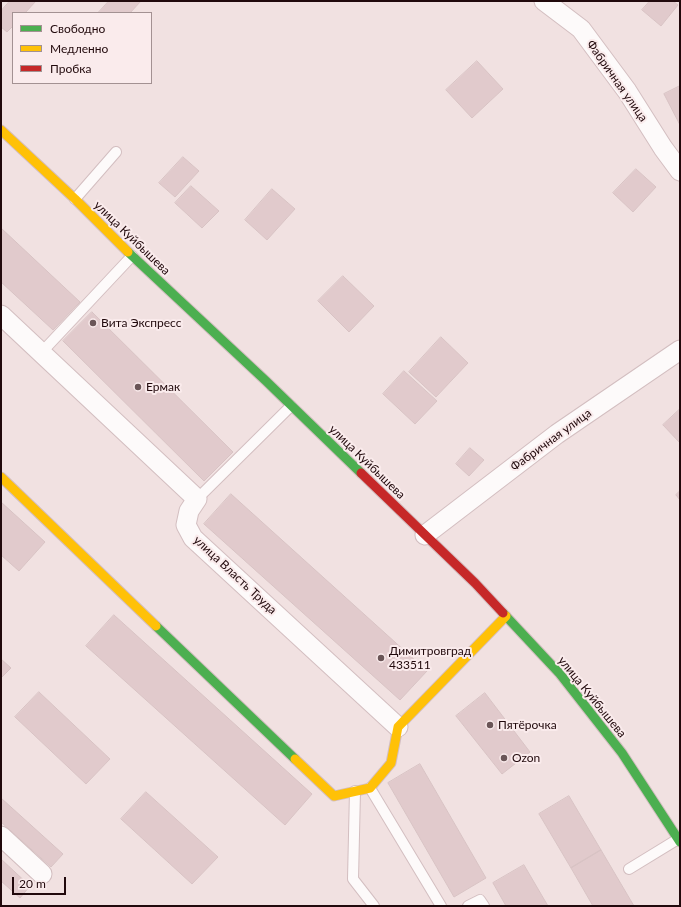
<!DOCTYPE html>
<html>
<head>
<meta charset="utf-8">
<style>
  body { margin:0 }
  #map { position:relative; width:681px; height:907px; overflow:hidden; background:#f1e1e1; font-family:Lato,sans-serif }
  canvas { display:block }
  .frame { position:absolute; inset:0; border:2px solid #21090c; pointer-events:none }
  .legend { position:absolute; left:12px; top:12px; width:140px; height:72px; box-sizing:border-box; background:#faebec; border:1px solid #a39192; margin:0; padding:5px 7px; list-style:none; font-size:12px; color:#21090c }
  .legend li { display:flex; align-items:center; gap:8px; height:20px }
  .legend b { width:20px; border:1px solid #a39192 }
  .scale { position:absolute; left:12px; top:877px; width:54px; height:18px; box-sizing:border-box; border:2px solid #21090c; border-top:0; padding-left:5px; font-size:12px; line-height:14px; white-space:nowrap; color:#21090c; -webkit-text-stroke:3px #faebec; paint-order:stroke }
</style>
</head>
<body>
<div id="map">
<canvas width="681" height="907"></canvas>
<div class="frame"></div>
<ul class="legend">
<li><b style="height:5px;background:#4caf50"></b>Свободно</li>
<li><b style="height:5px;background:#ffc107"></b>Медленно</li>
<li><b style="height:5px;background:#c62828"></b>Пробка</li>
</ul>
<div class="scale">20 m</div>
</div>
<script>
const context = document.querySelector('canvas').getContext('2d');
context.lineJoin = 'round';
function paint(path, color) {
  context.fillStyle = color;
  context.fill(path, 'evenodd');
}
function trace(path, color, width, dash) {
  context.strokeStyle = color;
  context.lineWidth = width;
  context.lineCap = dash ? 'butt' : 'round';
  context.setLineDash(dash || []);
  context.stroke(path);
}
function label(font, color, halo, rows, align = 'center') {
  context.font = font + ' Lato,sans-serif';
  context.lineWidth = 4;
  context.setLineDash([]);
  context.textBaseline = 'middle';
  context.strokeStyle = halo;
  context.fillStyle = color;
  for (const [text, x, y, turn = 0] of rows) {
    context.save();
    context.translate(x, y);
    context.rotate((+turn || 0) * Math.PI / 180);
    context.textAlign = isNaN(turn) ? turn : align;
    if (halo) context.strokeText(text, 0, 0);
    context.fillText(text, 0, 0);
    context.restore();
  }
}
const building = new Path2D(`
  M10 1H36L25 13H13V26L7 32 1 27V11Z
  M109 1H141L130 13H98Z
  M650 1H673L678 5 661 26 642 10Z
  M477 61 503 89 472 118 446 90Z
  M680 86V125L664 94Z
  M183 157 199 171 175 197 159 183Z
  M636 169 656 187 633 212 613 193Z
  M191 186 219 211 202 228 175 203Z
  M272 189 295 209 267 240 245 220Z
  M1 228 80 302 53 330 1 282Z
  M343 276 374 306 349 332 318 301Z
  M92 312 233 452 204 481 63 341Z
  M441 337 468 363 436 397 409 372Z
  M404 371 437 401 415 424 383 394Z
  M680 409V443L663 425Z
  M470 448 484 460 469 476 456 464Z
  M680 491V500L676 495Z
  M231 494 427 671 400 700 204 524Z
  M1 502 45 542 19 571 1 555Z
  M114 615 312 794 285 825 86 646Z
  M1 659 11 668 1 678Z
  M39 692 110 759 86 784 15 717Z
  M485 693 530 752 502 774 456 716Z
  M420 764 486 878 454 897 388 783Z
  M146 792 218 857 192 884 121 819Z
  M569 796 601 850 571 868 539 814Z
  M1 798 63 854 51 867 1 822Z
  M601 850 634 906H593L571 868Z
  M1 859 30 886 20 898 1 881Z
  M524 865 548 906H506L493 883Z`);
const lane = new Path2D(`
  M75 199 116 152
  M41 353 132 256
  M197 499 291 406
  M370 788 441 906
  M355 791 353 879 374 906
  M629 869 678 839
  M468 906 480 900 484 906`);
const street = new Path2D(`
  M544 1 581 29 627 91 663 148 680 171
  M1 315 197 499 189 511 186 525 193 538 398 727
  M425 535 557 434 680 350
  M1 836 42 874`);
const fast = new Path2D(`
  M128 252 266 381 361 473
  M503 613 560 674 622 753 680 842
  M156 626 295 759`);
const slow = new Path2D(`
  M1 130 75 199 128 252
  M1 477 156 626
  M295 759 334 796 370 788 391 763 398 727 506 616`);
const jam = new Path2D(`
  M361 473 475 583 503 613`);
const markers = [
  [93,323,4,"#6a5557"],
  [138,387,4,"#6a5557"],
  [381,658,4,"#6a5557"],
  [490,725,4,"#6a5557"],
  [504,758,4,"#6a5557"]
];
const streetNames = [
  ["Фабричная улица",617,81,55],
  ["улица Куйбышева",132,238,44],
  ["Фабричная улица",551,440,-36],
  ["улица Куйбышева",367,462,44],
  ["улица Власть Труда",235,575,43],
  ["улица Куйбышева",592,697,51]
];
const poiNames = [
  ["Вита Экспресс",101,323],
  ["Ермак",146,387],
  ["Димитровград",389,651],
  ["433511",389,665],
  ["Пятёрочка",498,725],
  ["Ozon",512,758]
];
paint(building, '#e1cacc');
trace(building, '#d8c3c4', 1);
trace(lane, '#d3bec0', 12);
trace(street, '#d3bec0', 21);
trace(fast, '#d3bec0', 11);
trace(slow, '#d3bec0', 11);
trace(jam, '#d3bec0', 11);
trace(lane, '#fdfafa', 10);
trace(street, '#fdfafa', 19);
trace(fast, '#4caf50', 9);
trace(slow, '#ffc107', 9);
trace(jam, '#c62828', 9);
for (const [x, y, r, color] of markers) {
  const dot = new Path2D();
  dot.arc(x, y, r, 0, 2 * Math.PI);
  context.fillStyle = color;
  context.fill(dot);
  trace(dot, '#faebec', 1.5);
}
label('12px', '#21090c', '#faebec', streetNames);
label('12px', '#21090c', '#faebec', poiNames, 'left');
</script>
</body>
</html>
